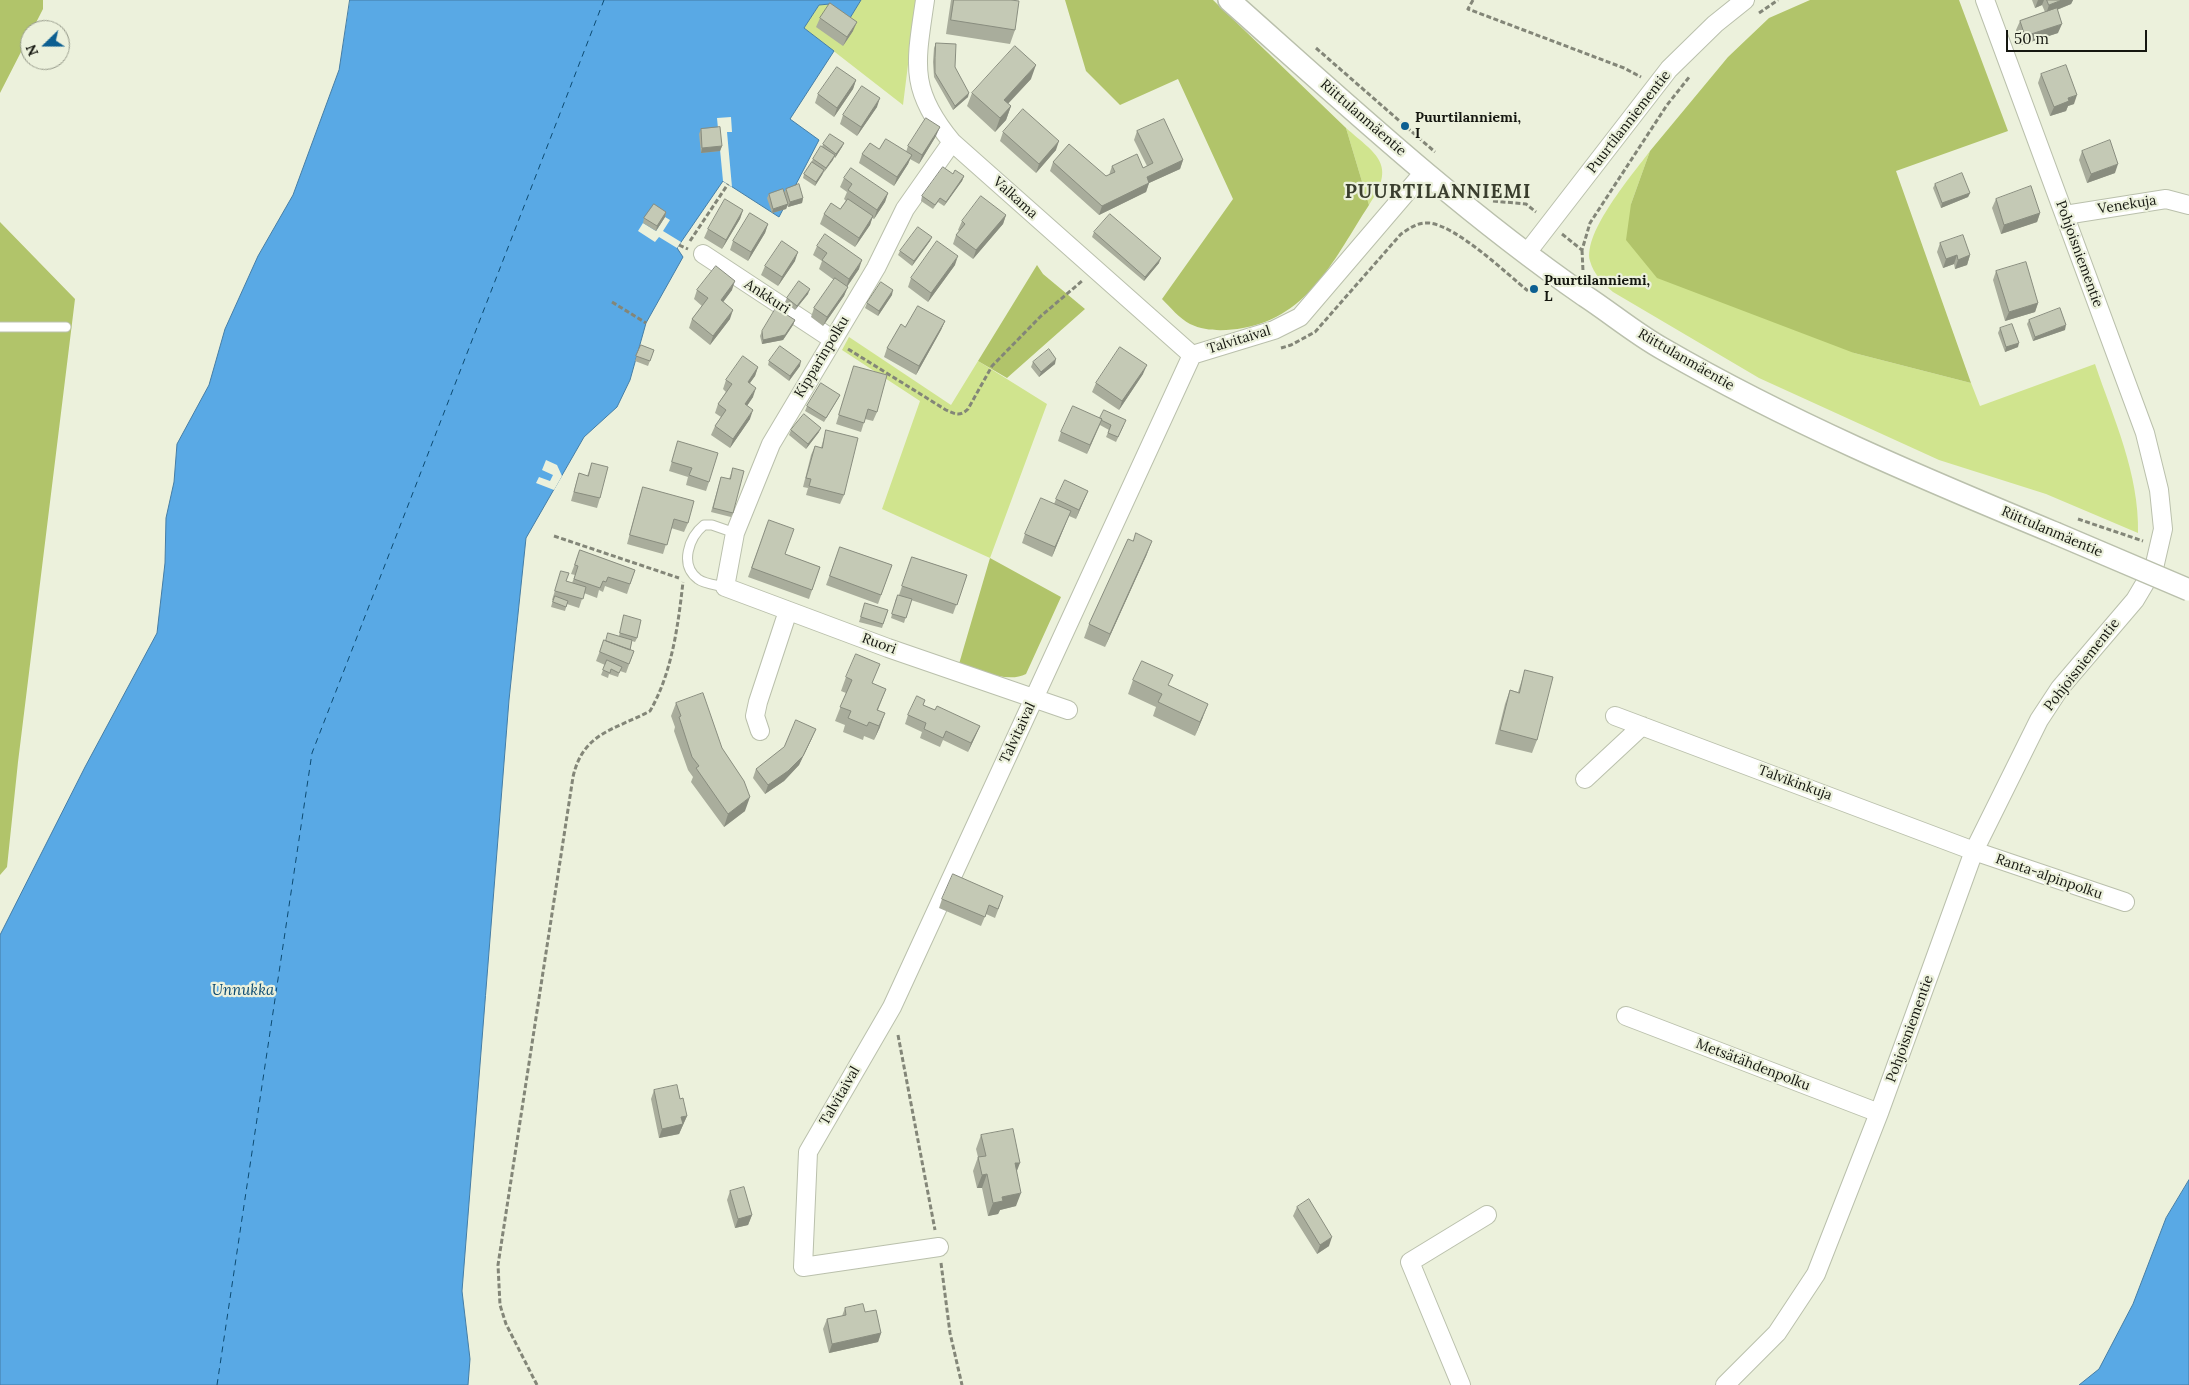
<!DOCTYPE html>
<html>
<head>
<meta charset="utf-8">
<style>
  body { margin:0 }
  #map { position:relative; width:2189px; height:1385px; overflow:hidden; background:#ecf1dc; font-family:Lora,serif }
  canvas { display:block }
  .north { position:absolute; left:20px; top:20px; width:50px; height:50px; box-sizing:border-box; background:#ecf1dc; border:1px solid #969a8a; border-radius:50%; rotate:248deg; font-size:14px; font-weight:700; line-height:20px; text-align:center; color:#151710 }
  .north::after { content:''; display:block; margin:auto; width:18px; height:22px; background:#0c5f91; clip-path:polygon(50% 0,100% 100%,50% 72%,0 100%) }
  .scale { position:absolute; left:2006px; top:30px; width:141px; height:22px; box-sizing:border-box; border:2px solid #151710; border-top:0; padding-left:6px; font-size:15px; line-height:18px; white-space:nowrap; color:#151710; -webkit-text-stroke:4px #ecf1dc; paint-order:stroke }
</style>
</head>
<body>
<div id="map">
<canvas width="2189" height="1385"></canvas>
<div class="north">N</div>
<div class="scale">50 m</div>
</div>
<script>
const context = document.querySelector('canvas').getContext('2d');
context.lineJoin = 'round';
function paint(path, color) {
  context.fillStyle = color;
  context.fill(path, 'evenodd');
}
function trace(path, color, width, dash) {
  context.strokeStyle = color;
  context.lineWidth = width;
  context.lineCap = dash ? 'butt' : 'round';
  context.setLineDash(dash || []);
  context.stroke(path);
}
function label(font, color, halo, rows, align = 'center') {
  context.font = font + ' Lora,serif';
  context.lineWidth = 4.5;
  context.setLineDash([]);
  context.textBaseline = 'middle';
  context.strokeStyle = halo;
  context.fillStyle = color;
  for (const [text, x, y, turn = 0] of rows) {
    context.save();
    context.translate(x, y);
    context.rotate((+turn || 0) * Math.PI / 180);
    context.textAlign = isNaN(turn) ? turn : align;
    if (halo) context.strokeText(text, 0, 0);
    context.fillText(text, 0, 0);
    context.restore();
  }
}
const green = new Path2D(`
  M861 0H916L903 105 804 28 819 5 830 4 850 18Z
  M1346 128C1377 155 1397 164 1369 205Z
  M1650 151 1631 204 1854 353 1971 383 1980 406 2095 364C2114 420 2139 473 2138 533L2046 494 1939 460 1759 378 1613 292C1603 283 1594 275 1590 261 1583 232 1633 174 1650 151Z
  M849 337 951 405 978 361 1047 404 990 558 882 509 920 401 842 350Z`);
const forest = new Path2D(`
  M0 0H43V9L0 93Z
  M1065 0H1213L1346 128 1369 205C1335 257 1310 316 1243 328 1226 331 1207 332 1190 324 1180 319 1170 307 1162 299L1233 199 1178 79 1120 105 1086 71Z
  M1810 0H1959L2008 131 1896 171 1971 383 1854 353 1657 278 1626 240 1631 204 1650 151 1728 57 1769 18Z
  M0 222 75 299 18 762 7 867 0 875Z
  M1037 265 1043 274 1085 309 1007 378 978 361Z
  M990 558 1061 597 1026 674C1007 684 978 669 959 664Z`);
const water = new Path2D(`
  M350 0H861L850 18 830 4 819 5 804 28 834 51 790 119 819 140 779 217 723 181 677 248 683 257 646 323 630 380 617 407 584 437 526 538 509 700 462 1291 470 1359 468 1385H0V935L85 767 157 633 165 563 166 518 174 482 177 444 209 385 225 329 258 256 293 195 339 70Z
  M2189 1180V1385H2079L2099 1369 2133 1304 2166 1218Z`);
const pier = new Path2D(`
  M731 117 732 132H727L732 187 723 181 717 118Z
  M665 217 670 220 663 231 681 242 677 248 659 237 655 242 638 231 643 223 656 231Z
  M546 460 557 465 562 476 554 490 536 483 539 477 550 481 553 475 542 470Z`);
const ferry = new Path2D(`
  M217 1385 312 753 604 0`);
const path = new Path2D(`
  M1473 0 1468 9 1624 68 1641 77
  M1759 13 1778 0
  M1316 48 1435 152
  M1493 201 1526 204 1536 212
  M1562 234 1582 250 1590 223 1667 105 1690 76
  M690 241 728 184
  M679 245 688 249
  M1582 250 1583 271
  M612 302 646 323
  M1281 348 1291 345 1315 332 1401 234C1410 228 1418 222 1429 223 1457 226 1506 273 1528 291L1534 289
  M848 349 946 410C955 414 960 417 968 409L992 366 1041 316 1082 281
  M2078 519 2143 541
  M554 536 679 578
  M898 1035 935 1230
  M941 1263 950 1333 962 1385
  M537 1385 506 1324 500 1305 498 1265 573 777C583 732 615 730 650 711 672 673 678 626 683 582`);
const service = new Path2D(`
  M0 327H66
  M725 587C717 585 704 584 698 579 679 565 689 537 704 525H712L735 533`);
const minor = new Path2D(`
  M925 0C916 63 908 89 952 142L1192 355
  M952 142 905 209 876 268 771 444 735 533 725 587 888 648 1068 710
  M2065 215 2166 199 2189 205
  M703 254 832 339
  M1526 254 1669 69 1715 24 1745 0
  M1615 716 1974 851 2125 902
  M760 731 755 716 758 702 788 611
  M1585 779 1642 726
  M1626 1016 1879 1113
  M939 1247 803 1267 808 1152 892 1007 1192 355 1274 330 1300 317 1424 172
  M1461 1385 1410 1262 1487 1215
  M1725 1385 1777 1333 1816 1274 1879 1113 1974 851 2039 720 2060 688 2135 600 2154 568 2163 529 2159 490 2145 433 1985 0`);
const tertiary = new Path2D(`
  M1229 0C1345 103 1458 208 1585 296 1611 313 1636 334 1663 349 1789 422 1922 478 2055 533`);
const tertiaryBridge = new Path2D(`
  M2055 533 2189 590`);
const wall = new Path2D(`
  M951 0H1011L1015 30 1010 44 946 34Z
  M2032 0H2073L2071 4 2057 10 2058 33 2021 45 2016 30 2020 21 2045 12 2042 5 2035 8Z
  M820 18 853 31 843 46 816 27Z
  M936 43 955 67 968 97 953 110 934 77 933 62 934 48Z
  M2041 74 2074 104 2068 106 2066 111 2050 116 2038 83Z
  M1031 79 1008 104 1011 106 1006 120 995 132 967 106 972 93Z
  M856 80 853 89 834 117 815 103 818 94Z
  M877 107 857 136 840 124 843 115Z
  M701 129 722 146 720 151 701 153 699 134Z
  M1137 131 1183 160 1180 169 1149 183 1146 192 1099 215 1050 171 1053 162 1106 176 1109 175 1112 166 1143 168 1147 166 1134 140Z
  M1003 132 1056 150 1036 173 1000 141Z
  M936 136 919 164 910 159 908 164 894 186 859 163 862 154 879 149 906 152 908 146Z
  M844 143 842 147 835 158 834 157 822 175 815 186 803 178 804 174 811 163 813 159 822 147 823 144Z
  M2082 151 2115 173 2087 183 2079 160Z
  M953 174 964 176 962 181 944 206 938 202 933 209 921 201 922 196Z
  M844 178 888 193 885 202 874 219 872 218 870 225 855 247 820 224 824 214 840 209 846 201 844 199 847 192 840 187Z
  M1935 184 1970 193 1968 197 1941 208 1933 188Z
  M786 189 803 198 802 203 788 207V205L786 209 772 213 767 198 769 194 784 192Z
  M1996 199 2040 213 2037 222 2001 234 1992 208Z
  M743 210 740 219 722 249 704 238 708 229Z
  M666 212 665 217 656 231 643 223 644 218Z
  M1006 215 1003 224 973 259 953 244 956 235 959 231 958 230 962 221Z
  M768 224 765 233 748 261 730 250 733 241Z
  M1094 232 1159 263 1144 281 1092 237Z
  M932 237 930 241 912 266 898 255 900 251Z
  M1940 243 1970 255 1967 265 1955 269 1954 264 1943 268 1937 252Z
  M817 246 859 269 847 287 844 296 823 326 811 317 814 308 834 280 819 269 822 261 813 255Z
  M795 261 778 286 761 275 765 266Z
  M955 265 928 302 908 287 911 278Z
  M1996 271 2038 303 2035 312 2005 321 1993 280Z
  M697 290H732L723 302 730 319 710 345 689 328 692 319 702 306 694 299Z
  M808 294 795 310 785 302 787 298Z
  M892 295 878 316 865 308 867 303Z
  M795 320 793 325 783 340 762 344 760 336 762 331Z
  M2029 320 2065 330 2033 341 2027 324Z
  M945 321 941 330 916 375 884 357 887 348 905 327Z
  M2000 328 2018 347 2005 352 1998 333Z
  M641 345 654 350 648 366 635 361Z
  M769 361 800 366 789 381 768 365Z
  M1033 362 1055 364 1039 377 1031 367Z
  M854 366 877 412 873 421 865 419 861 432 836 424Z
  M758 367 755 376 750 383 753 397 747 406 750 419 730 448 711 435 715 426 721 417 715 413 718 404 726 392 723 389 726 380Z
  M1143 374 1119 410 1092 392 1096 383Z
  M840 395 838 399 824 422 805 411 807 406Z
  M1100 418 1124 425 1116 442 1106 437 1109 430 1100 425 1087 454 1058 441 1061 432Z
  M791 430 819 432 806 449 789 435Z
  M826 430 844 495 840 504 806 495 808 488 803 487 811 455 815 446 821 448Z
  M678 441 709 482 706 491 686 485 688 477 669 471Z
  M592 463 600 498 597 508 571 501 579 473 587 476Z
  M733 468V513L731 517 711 512 721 477 729 479Z
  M643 487 688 523 684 532 671 528 663 554 627 544 640 496Z
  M1088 491 1076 519 1069 516 1052 557 1022 543 1025 534 1054 504 1056 499Z
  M769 520 785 554 820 567 809 599 748 577Z
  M840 547 892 565 878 604 826 585Z
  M580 550 635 570 627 594 605 586 603 592 599 590 597 598 584 593 579 608 567 604 565 611 551 607 553 600H552L561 571 566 581 572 583 575 575 571 574Z
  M1147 554 1105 647 1084 638 1089 624Z
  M912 557 967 575 953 614 911 600 904 623 891 618 896 599 899 595Z
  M865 603 888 610 882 628 859 622Z
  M624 615 637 638 635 642 632 641 630 650 634 651 626 673 620 671 618 677 609 674 608 678 601 675 605 665 596 661 604 640 606 641 619 636Z
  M1525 670 1537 740 1532 753 1495 744 1505 704 1510 690 1518 692Z
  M846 677 872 683 886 689 878 710 880 727 874 740 864 736 863 740 843 732 845 725 835 721 846 693 841 691Z
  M1133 680 1169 685 1203 717 1195 736 1153 716 1156 707 1128 694Z
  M925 700 923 705 935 710 980 726 968 752 943 740 940 747 920 738 922 732 905 724 908 715Z
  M676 703 722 748 745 811 724 827 691 782 693 777 688 770 674 731 675 727 671 716Z
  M812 738 799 765 784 781 765 794 753 778 756 769Z
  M942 899 1000 905 995 918 986 914 981 926 939 908Z
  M654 1090 680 1099 687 1116 679 1134 659 1138 651 1099Z
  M981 1135 1017 1171 1016 1206 1000 1210 998 1214 988 1216 982 1188H977L973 1171 978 1157 976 1149Z
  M730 1191 752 1215 748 1225 735 1228 727 1200Z
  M1297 1207 1329 1246 1317 1254 1293 1216Z
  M845 1308 865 1312 881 1333 878 1342 829 1353 823 1329 827 1319 842 1316Z`);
const shadedWall = new Path2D(`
  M2038 0H2044L2042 5 2035 8Z
  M2062 0H2073L2071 4 2046 14 2049 5Z
  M857 22 853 31 843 46 847 37Z
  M2062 24 2058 33 2021 45 2025 36Z
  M1036 65 1031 79 999 113 1004 100Z
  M856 80 853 89 834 117 837 108Z
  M969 93 968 97 953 110 955 106Z
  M2077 95 2074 104 2068 106 2066 111 2050 116 2054 107 2068 98Z
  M880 98 877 107 857 136 861 127Z
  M1011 106 1006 120 995 132 1000 118Z
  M940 127 936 136 919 164 922 155Z
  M1059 141 1056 150 1036 173 1039 164Z
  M844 143 842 147 835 158 836 154Z
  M722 146 720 151 701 153 702 148Z
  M835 155 833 160 824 172 826 168Z
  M912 155 908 164 894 186 897 177Z
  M1183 160 1180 169 1149 183 1146 192 1099 215 1102 206 1147 177Z
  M2118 164 2115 173 2087 183 2091 174Z
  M824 170 822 175 815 186 816 182Z
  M964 176 962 181 944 206 946 202Z
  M888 193 885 202 874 219 877 210Z
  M1970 193 1968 197 1941 208 1942 203Z
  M803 198 802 203 788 207 790 202Z
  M788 204 786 209 772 213 773 209Z
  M743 210 740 219 722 249 726 240Z
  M666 212 665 217 656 231 657 226Z
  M2040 213 2037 222 2001 234 2004 225Z
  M1006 215 1003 224 973 259 976 250Z
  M873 216 870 225 855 247 859 238Z
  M768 224 765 233 748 261 751 252Z
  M932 237 930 241 912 266 914 261Z
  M798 252 795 261 778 286 782 277Z
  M1957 255 1954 264 1943 268 1946 259Z
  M1970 255 1967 265 1955 269 1958 260Z
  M958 256 955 265 928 302 931 293Z
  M1161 258 1159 263 1144 281 1145 277Z
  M862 260 859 269 846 288 849 279Z
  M735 281 732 290 718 309 721 300Z
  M848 287 844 296 823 326 827 317Z
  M810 289 808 294 795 310 797 306Z
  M893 290 892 295 878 316 879 311Z
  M2038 303 2035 312 2005 321 2009 312Z
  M733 310 730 319 710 345 713 336Z
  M795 320 793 325 783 340 762 344 763 340Z
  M945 321 941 330 916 375 919 366Z
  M2066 325 2065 330 2033 341 2035 337Z
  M2019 343 2018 347 2005 352 2006 347Z
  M1056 359 1055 364 1039 377 1041 372Z
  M801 361 800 366 789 381 790 376Z
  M1147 365 1143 374 1119 410 1122 401Z
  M758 367 755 376 744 391 748 382Z
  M756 388 753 397 742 413 745 404Z
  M753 410 750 419 730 448 733 439Z
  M1102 419 1098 428 1087 454 1090 445Z
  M821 428 819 432 806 449 808 444Z
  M1088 491 1084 500 1076 519 1079 510Z
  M1071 511 1067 520 1052 557 1055 547Z
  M1152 541 1147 554 1105 647 1110 634Z
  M1208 704 1203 717 1195 736 1200 722Z
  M885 713 880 727 874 740 879 726Z
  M980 726 976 735 968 752 971 743Z
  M816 729 812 738 799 765 784 781 765 794 768 785Z
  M750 797 745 811 724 827 728 814Z
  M687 1116 679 1134 659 1138 662 1129 681 1117Z
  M1015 1163H1020L1015 1176Z
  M987 1174 982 1188H977L982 1175Z
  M1021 1193 1016 1206 1000 1210 998 1214 988 1216 993 1203 1002 1197Z
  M752 1215 748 1225 735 1228 738 1219Z
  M1332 1237 1329 1246 1317 1254 1320 1245Z
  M881 1333 878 1342 829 1353 832 1344Z`);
const building = new Path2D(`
  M954 0H1011L1019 1 1015 30 951 20Z
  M2047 0H2062L2049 5Z
  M830 3 857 22 847 37 820 18Z
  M2057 8 2062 24 2025 36 2020 21Z
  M936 43 956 44 955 67 969 93 955 106 935 73V58Z
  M1015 46 1036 65 1004 100 1011 106 1000 118 972 93Z
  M2066 65 2077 95 2068 98 2069 101 2054 107 2041 74Z
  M837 67 856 80 837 108 818 94Z
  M862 86 880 98 861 127 843 115Z
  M1023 109 1059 141 1039 164 1003 132Z
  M926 118 940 127 922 155 908 146Z
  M1164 119 1183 160 1147 177 1149 183 1102 206 1053 162 1069 144 1106 176 1115 172 1112 166 1137 154 1143 168 1153 163 1137 131Z
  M720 127 722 146 702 148 701 129Z
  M830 134 844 143 836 154 823 144Z
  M886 139 912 155 897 177 862 154 870 143 879 149Z
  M2110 140 2118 164 2091 174 2082 151Z
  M821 146 835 155 826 168 813 159Z
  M812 162 824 170 816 182 804 174Z
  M943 167 953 174 955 170 964 176 946 202 940 198 935 205 922 196Z
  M851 168 888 193 877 210 848 190 852 184 844 178Z
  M1962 173 1970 193 1942 203 1935 184Z
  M799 184 803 198 790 202 786 189Z
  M2031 186 2040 213 2004 225 1996 199Z
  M783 189 788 204 773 209 769 194Z
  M981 196 1006 215 976 250 956 235 965 224 962 221Z
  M725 199 743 210 726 240 708 229Z
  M848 199 873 216 859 238 824 214 831 203 840 209Z
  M654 204 666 212 657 226 644 218Z
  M750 213 768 224 751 252 733 241Z
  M1110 214 1161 258 1145 277 1094 232Z
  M918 227 932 237 914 261 900 251Z
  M825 234 862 260 849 279 822 260 827 253 817 246Z
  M1963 235 1970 255 1958 260 1957 255 1946 259 1940 243Z
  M782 241 798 252 782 277 765 266Z
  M937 241 958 256 931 293 911 278Z
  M2026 262 2038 303 2009 312 1996 271Z
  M716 266 735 281 721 300 733 310 713 336 692 319 708 298 697 290Z
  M835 278 848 287 827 317 814 308Z
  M799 281 810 289 797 306 787 298Z
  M881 282 893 290 879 311 867 303Z
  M918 306 945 321 919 366 887 348 901 324 905 327Z
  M776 308 795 320 785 335 763 340 762 331Z
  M2060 308 2066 325 2035 337 2029 320Z
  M2012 324 2019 343 2006 347 2000 328Z
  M641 345 654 350 650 361 636 356Z
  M780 346 801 361 790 376 769 361Z
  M1120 347 1147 365 1122 401 1096 383Z
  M1049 349 1056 359 1041 372 1033 362Z
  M743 356 758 367 748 382 756 388 745 404 753 410 733 439 715 426 726 410 718 404 732 384 726 380Z
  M854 366 887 375 877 412 868 409 864 423 839 415Z
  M821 383 840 395 826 418 807 406Z
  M1073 406 1102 419 1090 445 1061 432Z
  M1104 410 1126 420 1118 437 1108 433 1111 425 1101 420 1102 419 1100 418Z
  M804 414 821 428 808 444 791 430Z
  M826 430 858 438 844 495 809 486 811 479 806 478 815 446 822 448Z
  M678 441 718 453 709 482 689 475 692 468 672 462Z
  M592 463 608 467 600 498 574 492 579 473 588 476Z
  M733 468 744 471 733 513 713 508 721 477 730 479Z
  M1065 480 1088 491 1079 510 1056 499Z
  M643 487 694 501 688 523 674 519 667 545 630 535Z
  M1041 498 1071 511 1055 547 1025 534Z
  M769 520 794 529 785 554 820 567 812 590 752 568Z
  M1136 533 1152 541 1110 634 1089 624 1128 539 1133 541Z
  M840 547 892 565 881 595 830 576Z
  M580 550 635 570 630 584 608 577 606 582 603 581 600 588 574 579 578 566 575 565Z
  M912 557 967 575 957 605 902 586Z
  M561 571 569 573 566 581 586 587 583 599 555 591Z
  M898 595 912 599 906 618 892 614Z
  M555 596 568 601 566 607 553 602Z
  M865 603 888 610 883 624 861 617Z
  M624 615 641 620 637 638 620 633Z
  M608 633 632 640 630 650 606 641Z
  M604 640 634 651 629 664 600 652Z
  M856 654 880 664 872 683 886 689 877 710 885 713 879 726 869 722 867 726 848 718 851 711 840 707 852 680 846 677Z
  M607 660 622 667 619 673 611 669 610 673 603 670Z
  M1142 661 1173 675 1168 685 1208 704 1200 722 1158 702 1162 694 1133 680Z
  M1525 670 1553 677 1537 740 1500 730 1510 690 1519 693Z
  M703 693 722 748 744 781 750 797 728 814 696 768 699 766 692 757 679 717 681 716 676 703Z
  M917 696 925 700 923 705 935 710 937 706 980 726 971 743 946 731 943 738 924 729 926 723 908 715Z
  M796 720 816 729 803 756 788 771 768 785 756 769 784 747Z
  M953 874 1003 896 998 909 989 905 985 917 942 899Z
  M677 1085 680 1099 683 1098 687 1116 681 1117 683 1124 662 1129 654 1090Z
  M1013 1129 1020 1163H1015L1021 1193 1002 1197 1003 1201 993 1203 987 1174 982 1175 978 1157 986 1156 981 1135Z
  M744 1187 752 1215 738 1219 730 1191Z
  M1309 1199 1332 1237 1320 1245 1297 1207Z
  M863 1304 865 1312 876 1310 881 1333 832 1344 827 1319 846 1315 845 1308Z`);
const markers = [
  [1405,126,5,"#0c5f91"],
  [1534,289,5,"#0c5f91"]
];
const streetNames = [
  ["Riittulanmäentie",1363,118,41],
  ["Puurtilanniementie",1629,122,-52],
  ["Valkama",1015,198,42],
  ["Venekuja",2127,205,-9],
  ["Pohjoisniementie",2079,254,70],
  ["Ankkuri",767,297,33],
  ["Talvitaival",1239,340,-17],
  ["Kipparinpolku",822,357,-59],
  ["Riittulanmäentie",1686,360,30],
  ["Riittulanmäentie",2052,532,23],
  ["Ruori",879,644,20],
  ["Pohjoisniementie",2082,665,-52],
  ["Talvitaival",1018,733,-65],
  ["Talvikinkuja",1795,783,20],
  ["Ranta-alpinpolku",2049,877,19],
  ["Pohjoisniementie",1910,1029,-70],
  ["Metsätähdenpolku",1753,1065,21],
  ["Talvitaival",840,1096,-60]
];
const poiNames = [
  ["Puurtilanniemi,",1415,118],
  ["I",1415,134],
  ["Puurtilanniemi,",1544,281],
  ["L",1544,297]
];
const waterNames = [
  ["Unnukka",243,991]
];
const districtNames = [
  ["PUURTILANNIEMI",1438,193]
];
paint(green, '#d0e48e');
paint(forest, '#b1c46a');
paint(water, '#59a9e5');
trace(water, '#457da5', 1);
paint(pier, '#ecf1dc');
trace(ferry, '#0d4b72', 1, [6, 5]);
trace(service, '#bac0ac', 11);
trace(minor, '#bac0ac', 20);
trace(tertiary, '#bac0ac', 24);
trace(path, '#838678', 3, [5, 2.5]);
trace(service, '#fff', 9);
trace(minor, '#fff', 18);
trace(tertiary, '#fff', 21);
trace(tertiaryBridge, '#bac0ac', 24, []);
trace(tertiaryBridge, '#fff', 21);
paint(wall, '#a9ad9c');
paint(shadedWall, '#898d7f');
paint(building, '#c4c9b5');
trace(building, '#898d7f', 1);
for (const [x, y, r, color] of markers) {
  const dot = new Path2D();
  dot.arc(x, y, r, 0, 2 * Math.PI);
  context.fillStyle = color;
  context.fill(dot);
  trace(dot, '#ecf1dc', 2);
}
label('14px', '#151710', '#ecf1dc', streetNames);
label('bold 14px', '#151710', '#ecf1dc', poiNames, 'left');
label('italic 15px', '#0d4b72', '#ecf1dc', waterNames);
context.letterSpacing = '1px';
label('bold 19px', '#3a3e2e', '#ecf1dc', districtNames);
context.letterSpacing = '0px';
</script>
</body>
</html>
